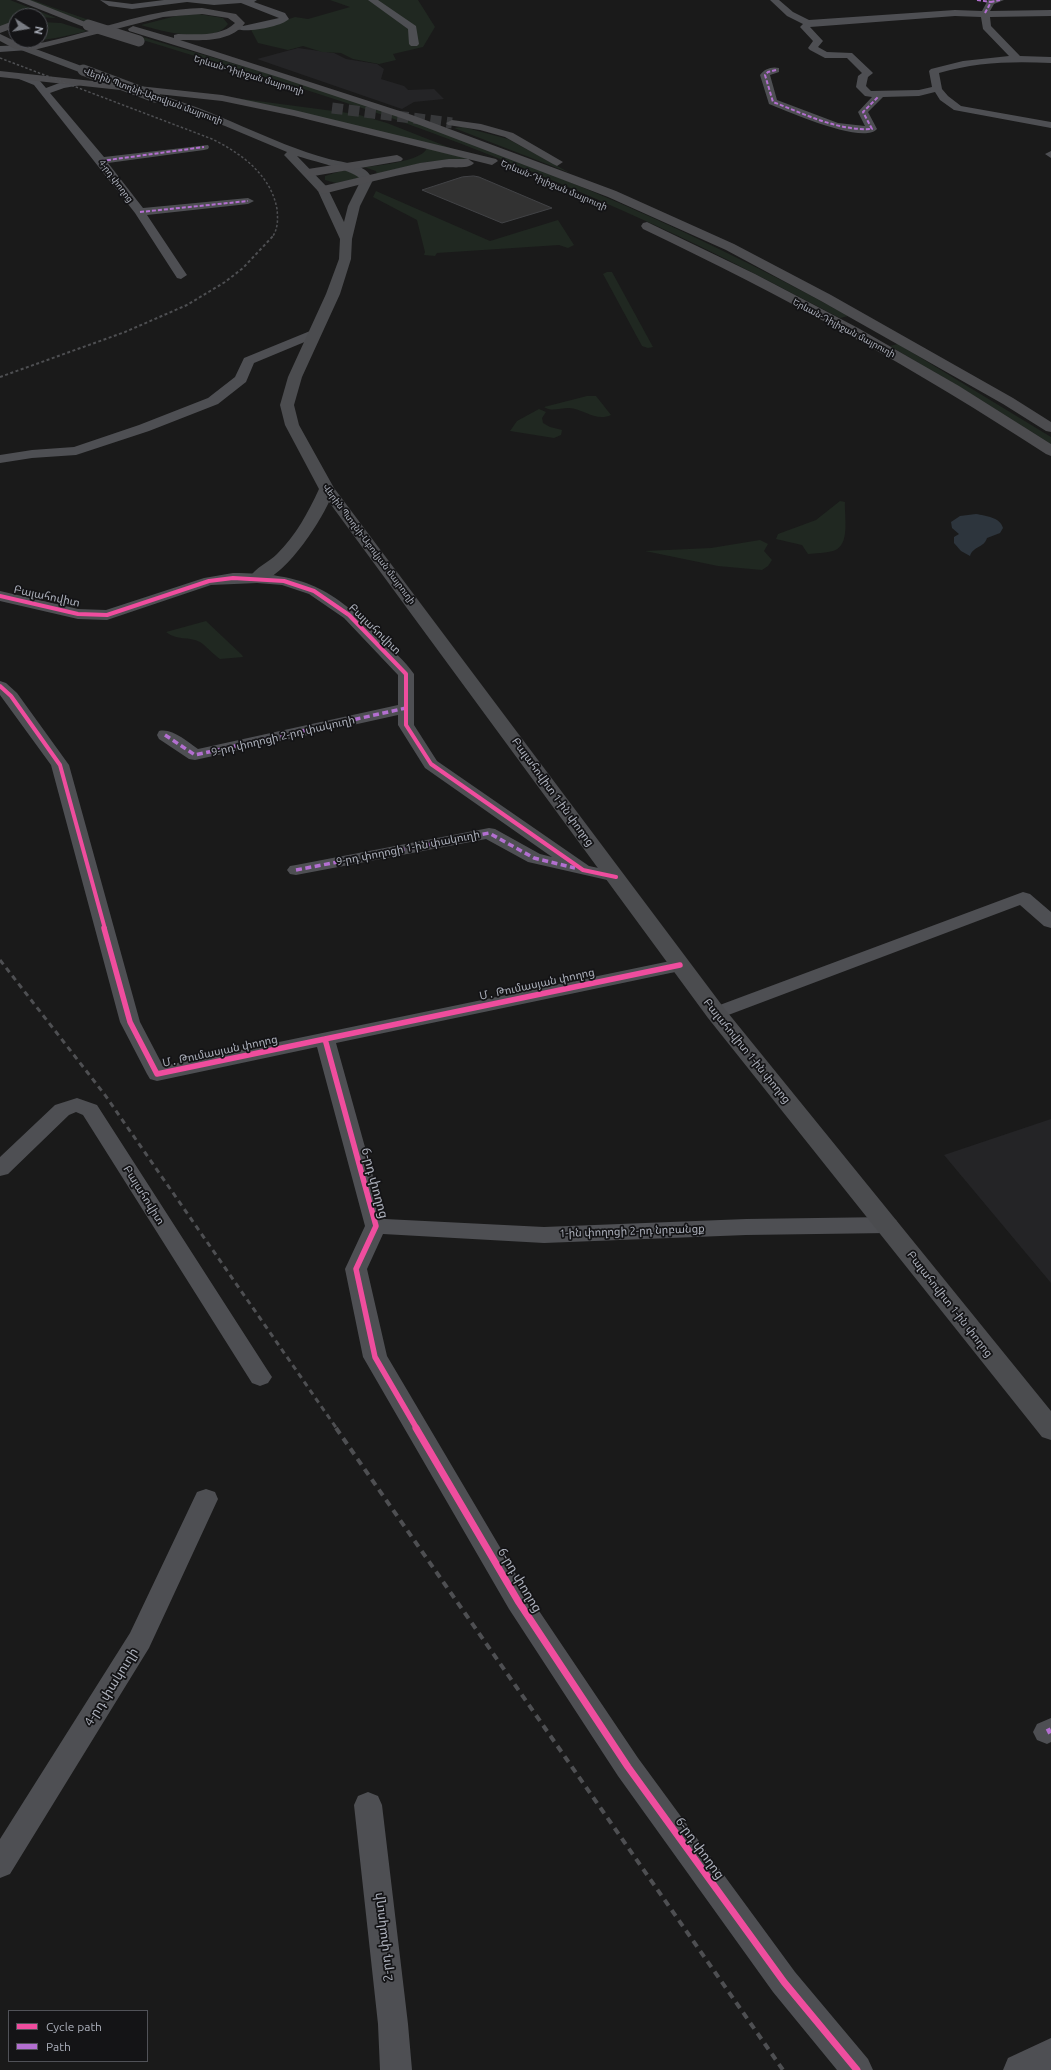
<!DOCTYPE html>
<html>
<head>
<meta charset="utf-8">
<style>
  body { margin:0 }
  #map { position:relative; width:1051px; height:2070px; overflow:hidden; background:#1a1a1a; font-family:Ubuntu,sans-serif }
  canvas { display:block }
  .legend { position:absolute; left:8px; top:2010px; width:140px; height:52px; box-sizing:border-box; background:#141416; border:1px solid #515258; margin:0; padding:5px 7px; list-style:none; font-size:12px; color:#acb0bb }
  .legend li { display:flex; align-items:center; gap:8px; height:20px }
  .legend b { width:20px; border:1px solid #515258 }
  .north { position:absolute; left:8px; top:8px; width:40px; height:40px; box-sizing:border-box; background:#141416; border:1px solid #515258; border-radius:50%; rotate:102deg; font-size:11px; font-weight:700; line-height:16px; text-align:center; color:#acb0bb }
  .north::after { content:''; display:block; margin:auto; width:14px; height:18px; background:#797c83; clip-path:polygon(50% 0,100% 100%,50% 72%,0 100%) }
</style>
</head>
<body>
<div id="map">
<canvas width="1051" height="2070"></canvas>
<ul class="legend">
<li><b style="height:5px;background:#ef4d9e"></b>Cycle path</li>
<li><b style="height:5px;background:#b36fd0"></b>Path</li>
</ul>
<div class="north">N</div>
</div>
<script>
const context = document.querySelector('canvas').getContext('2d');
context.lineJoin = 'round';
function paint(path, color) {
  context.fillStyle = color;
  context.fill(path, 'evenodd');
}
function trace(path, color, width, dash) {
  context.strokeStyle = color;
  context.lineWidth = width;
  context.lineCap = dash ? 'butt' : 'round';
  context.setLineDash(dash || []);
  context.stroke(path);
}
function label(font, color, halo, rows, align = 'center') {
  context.font = font + ' Ubuntu,"Noto Sans Armenian",sans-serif';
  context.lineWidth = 3.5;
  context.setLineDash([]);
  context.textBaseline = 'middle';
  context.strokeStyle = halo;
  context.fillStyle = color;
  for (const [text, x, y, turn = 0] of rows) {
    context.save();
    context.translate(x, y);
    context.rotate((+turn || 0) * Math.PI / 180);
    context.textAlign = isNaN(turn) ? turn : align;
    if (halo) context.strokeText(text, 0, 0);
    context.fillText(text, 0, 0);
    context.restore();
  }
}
const built = new Path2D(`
  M298 48 334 53 346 59 377 64 384 69 381 79 404 86 408 90 434 89 444 99 414 102 402 109 257 59Z
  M1051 1119V1283L944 1155Z`);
const green = new Path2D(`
  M0 0H10L56 18 16 16V21L0 27Z
  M24 0H33C124 35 221 58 314 88 498 148 680 222 848 316L840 318C780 287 721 255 659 227 572 187 484 151 394 119 272 76 146 45 24 0Z
  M330 0H418L435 27 423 47 393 54 396 60 379 64 353 59 341 53 322 52 303 46 288 50 258 43 250 28 275 24 295 17 308 19 350 7Z
  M198 14 223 18 228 24C214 45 160 31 141 25L176 16Z
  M40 22 61 23 87 31C66 36 45 42 22 40H40Z
  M235 98 356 114 387 123 458 151Z
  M463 127 508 139 570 173 454 128Z
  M427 148 469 159 426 162 377 174 376 171 364 167C377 166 423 161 427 148Z
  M341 171H347L363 177 336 183 325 180V176Z
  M376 191 490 241 558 220 574 245 568 248 559 245 437 253 435 256 424 255 425 252 417 220 373 197Z
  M607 272H612L653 347 648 348 642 346 603 274Z
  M898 344 1051 437V444L965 390 890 346Z
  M587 396H596L611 415C596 422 584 409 569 408 559 408 552 412 544 407Z
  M539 409 546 412 542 418 543 423 550 427 562 430 561 435 554 438 510 431 517 421Z
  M840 501 845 502C844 516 851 546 833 551 825 553 816 553 808 554L802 545 776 539 778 534 816 520Z
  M760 540 768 544 764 551 772 560 768 566 762 570 718 566 645 551 711 548Z
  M206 621 242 655 243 657 220 659C214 655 205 645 200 642 189 636 177 641 166 632Z`);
const water = new Path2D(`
  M976 514C986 516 1000 517 1003 528L1000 533 987 538C984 548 973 546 970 556L961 551 954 543V537L959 534 952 528 951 522 960 516Z`);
const building = new Path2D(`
  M474 176 479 177 552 208 502 223 422 190 462 177Z`);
const trunkTunnel = new Path2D(`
  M332 108 452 123`);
const minor = new Path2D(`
  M100 0 132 4 164 0H257L254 2 285 13 289 19C281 27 240 35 232 27L237 24 243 26 279 18 241 3 214 5 187 2 132 9 109 6Z
  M368 0H378L416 26 419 44 417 46H411L409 44 408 29Z
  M770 0H779L793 12 809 20 955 10 982 11 988 0H1004L994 4 990 11 1051 10V16L990 17 991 26 1020 56 1051 57V63C1013 61 976 62 939 73L942 89 948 96 961 106 1051 122V128L954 110 940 100 935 92 919 96 883 97 868 112 877 129C863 145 787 111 769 104L760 75C764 69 772 66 779 68V72L770 75 777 100 838 123 865 126 858 112 872 97 865 96 856 87 858 76 862 73 847 58H825L810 50 808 48 813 41 800 27 803 24 787 16ZM955 16 981 17 983 29 1009 56 963 61 931 69 929 71 932 87 919 90 871 91 866 86 868 77 873 73 871 71 852 53 827 52 818 47 823 41 810 27Z
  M25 45 28 46V50L0 52V46Z
  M22 74 40 81 46 88 62 82 81 81V85L64 88 50 93 104 157 208 145 209 147 208 149 204 150 108 163 143 208 248 198 254 201 248 204 147 215 187 275 181 279 177 278 135 213 34 85 19 79V75Z
  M1051 151V158L1045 154Z
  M315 329 321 333 319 336 254 363 246 382 218 404 149 431 76 455 32 458 0 463V455L32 450 74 447 139 425 208 398 235 377 244 358Z
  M233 573C304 573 332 588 381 638 392 650 405 661 414 674V725L437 761 589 866 622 873 625 877 622 881 616 882 528 862 486 839 296 875 290 874 287 870 290 866 296 865 489 828 495 829 540 854 552 857 425 768 398 725V715L195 760 189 759 159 739 157 735 159 731C173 728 187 742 198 749L398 705V675L344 618 309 594 282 585 257 583 211 585 107 620 78 619 0 601V591L78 609 106 610 204 578Z
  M0 681 6 683 17 693 69 765 140 1022 163 1066 680 959 687 961 690 965 687 969 680 971 336 1043 385 1219 544 1227 746 1219 888 1217 896 1220 899 1225 896 1230 888 1233 746 1235 544 1243 383 1234 367 1269 387 1356 527 1593 638 1758 795 1972 868 2059 873 2070H837L773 1992 618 1776 509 1609 363 1357 345 1269 365 1226 317 1047 157 1081 150 1079 147 1074 120 1022 51 765 0 695Z
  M1023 892 1030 894 1051 912V928L1044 926 1020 905 723 1017 716 1019 709 1017 706 1013 709 1009Z
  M77 1098 97 1105 268 1371 272 1377 268 1383 260 1386 252 1383 83 1115 76 1112 69 1115 8 1174 0 1176V1157L55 1105Z
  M206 1489 215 1492 218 1499 149 1648 10 1874 0 1878V1839L130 1633 197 1492Z
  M1051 1718V1742L1047 1744 1037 1740 1033 1732 1037 1724Z
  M368 1792 378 1796 382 1805 408 2024 412 2070H380L378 2024 354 1805 358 1796Z`);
const tertiary = new Path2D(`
  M1051 2038V2070H1003L1008 2058Z`);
const primary = new Path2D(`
  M25 45 87 68 88 70 87 72H79L21 50 20 48Z
  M155 94C215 109 269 143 329 159 344 163 366 163 373 180L360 206 352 239 351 259 340 294 302 377 294 405 299 425 334 488 724 1008 1051 1411V1440L1042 1437 708 1018 329 502C319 524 279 588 251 582L249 578C255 568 269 562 277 554 296 535 308 513 319 489L285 425 280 405 288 377 326 294 339 259 340 239 318 191 286 157 284 155 287 152 225 126 151 99 150 97ZM297 156C309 160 357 171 361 180L348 206 344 222 327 187Z`);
const trunk = new Path2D(`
  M16 0H30L93 25 92 27H84Z
  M202 8 236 14 245 23C230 43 202 40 180 40L412 115 616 191 734 244 831 295 1013 398 1051 422V432L1046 431 1003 404 821 301 726 250 608 197 404 119 281 78 129 31 128 29 133 26 174 38V35L178 34C197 34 221 37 235 23L228 18 202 14 163 17 30 51 15 49 0 41V34L23 45 35 44C92 34 144 9 202 8Z
  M16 20V27L0 33V26Z
  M0 71 222 95 294 110 496 159 498 161 492 165 294 116 222 101 0 77Z
  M452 120 481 124 513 133 563 162 557 166 553 164 505 137 480 130 448 125 446 123Z
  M397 155 401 157 403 159 401 161 308 177 302 173 308 169Z
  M449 159H468L474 163C469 170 449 166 441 168 401 173 362 184 323 194L317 190 319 187 420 163Z
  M647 222 755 274 858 328 959 386 1051 444V456L1046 454C916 369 782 295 643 229L641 226 643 223Z`);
const railFar3 = new Path2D(`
  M0 58 212 139C241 153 271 175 277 209 278 219 278 228 273 236`);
const railFar2 = new Path2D(`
  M0 377 125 332 187 305 225 282 243 268 274 235`);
const railFar1 = new Path2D(`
  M0 960 105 1095 337 1429`);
const rail = new Path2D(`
  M336 1428 783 2070`);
const primaryBridge = new Path2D(`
  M83 70 155 97`);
const trunkBridge = new Path2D(`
  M88 25 139 41`);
const quietFar2 = new Path2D(`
  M977 0 991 2
  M985 13 991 2 1000 0
  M776 70 768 72 765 75 773 102C805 114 837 131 872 129L863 112 879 96
  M101 161 204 147
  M140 212 248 201`);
const quietFar1 = new Path2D(`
  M165 735 195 755 406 708
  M296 870 489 833 534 858 575 868`);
const quiet = new Path2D(`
  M1047 1732 1051 1730`);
const cyclewayFar2 = new Path2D(`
  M0 596 78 614 107 615 209 581 233 578 284 581 314 591 349 615 406 674V725L431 764 583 870 616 877
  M0 686 11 696 60 765 105 929`);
const cyclewayFar1 = new Path2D(`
  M104 928 130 1022 157 1074 680 965
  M325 1039 376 1226 356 1269 375 1357 417 1429`);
const cycleway = new Path2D(`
  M416 1428 518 1601 628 1767 784 1982 857 2070`);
const farStreetnames = [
  ["Երևան-Դիլիջան մայրուղի",249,75,17],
  ["Վերին Պտղնի-Աբովյան մայրուղի",153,96,20],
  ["4-րդ փողոց",116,181,53],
  ["Երևան-Դիլիջան մայրուղի",554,185,23],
  ["Երևան-Դիլիջան մայրուղի",844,328,28],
  ["Վերին Պտղնի-Աբովյան մայրուղի",369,544,53]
];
const streetNames = [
  ["Բալահովիտ",47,596,12],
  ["Բալահովիտ",375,629,44],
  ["9-րդ փողոցի 2-րդ փակուղի",283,736,-13],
  ["Բալահովիտ 1-ին փողոց",553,792,54],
  ["9-րդ փողոցի 1-ին փակուղի",408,848,-11],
  ["Մ․ Թումասյան փողոց",537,984,-12],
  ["Մ․ Թումասյան փողոց",220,1051,-12],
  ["Բալահովիտ 1-ին փողոց",747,1051,51],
  ["Բալահովիտ",144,1195,58],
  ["1-ին փողոցի 2-րդ նրբանցք",632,1231,-2],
  ["Բալահովիտ 1-ին փողոց",950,1304,52]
];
const nearStreetnames = [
  ["6-րդ փողոց",375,1183,75],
  ["6-րդ փողոց",520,1580,59],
  ["4-րդ փակուղի",111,1687,-58],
  ["6-րդ փողոց",700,1848,54],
  ["2-րդ փակուղի",383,1937,-97]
];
paint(built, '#242426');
paint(green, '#202821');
paint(water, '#2d353d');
paint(building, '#323232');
trace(building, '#424346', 1);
trace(trunkTunnel, '#37383a', 11, [11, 5.5]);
paint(minor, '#4e4f53');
paint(tertiary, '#4e4f53');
paint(primary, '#4b4c4f');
paint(trunk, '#4c4c4f');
trace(railFar3, '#4e4f52', 1.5, [2.5, 2]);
trace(railFar2, '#4e4f52', 2, [3, 2.5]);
trace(railFar1, '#4e4f52', 3, [5.5, 4.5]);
trace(rail, '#4e4f52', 4, [7, 5.5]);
trace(primaryBridge, '#4b4c4f', 11);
trace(trunkBridge, '#4c4c4f', 11);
trace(quietFar2, '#b36fd0', 2, [4, 2]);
trace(quietFar1, '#b36fd0', 3.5, [6, 3.5]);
trace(quiet, '#b36fd0', 5.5, [11, 5.5]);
trace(cyclewayFar2, '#ef4d9e', 4);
trace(cyclewayFar1, '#ef4d9e', 5.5);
trace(cycleway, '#ef4d9e', 7);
label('9px', '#acb0bb', '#141416', farStreetnames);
label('11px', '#acb0bb', '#141416', streetNames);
label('13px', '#acb0bb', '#141416', nearStreetnames);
</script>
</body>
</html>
